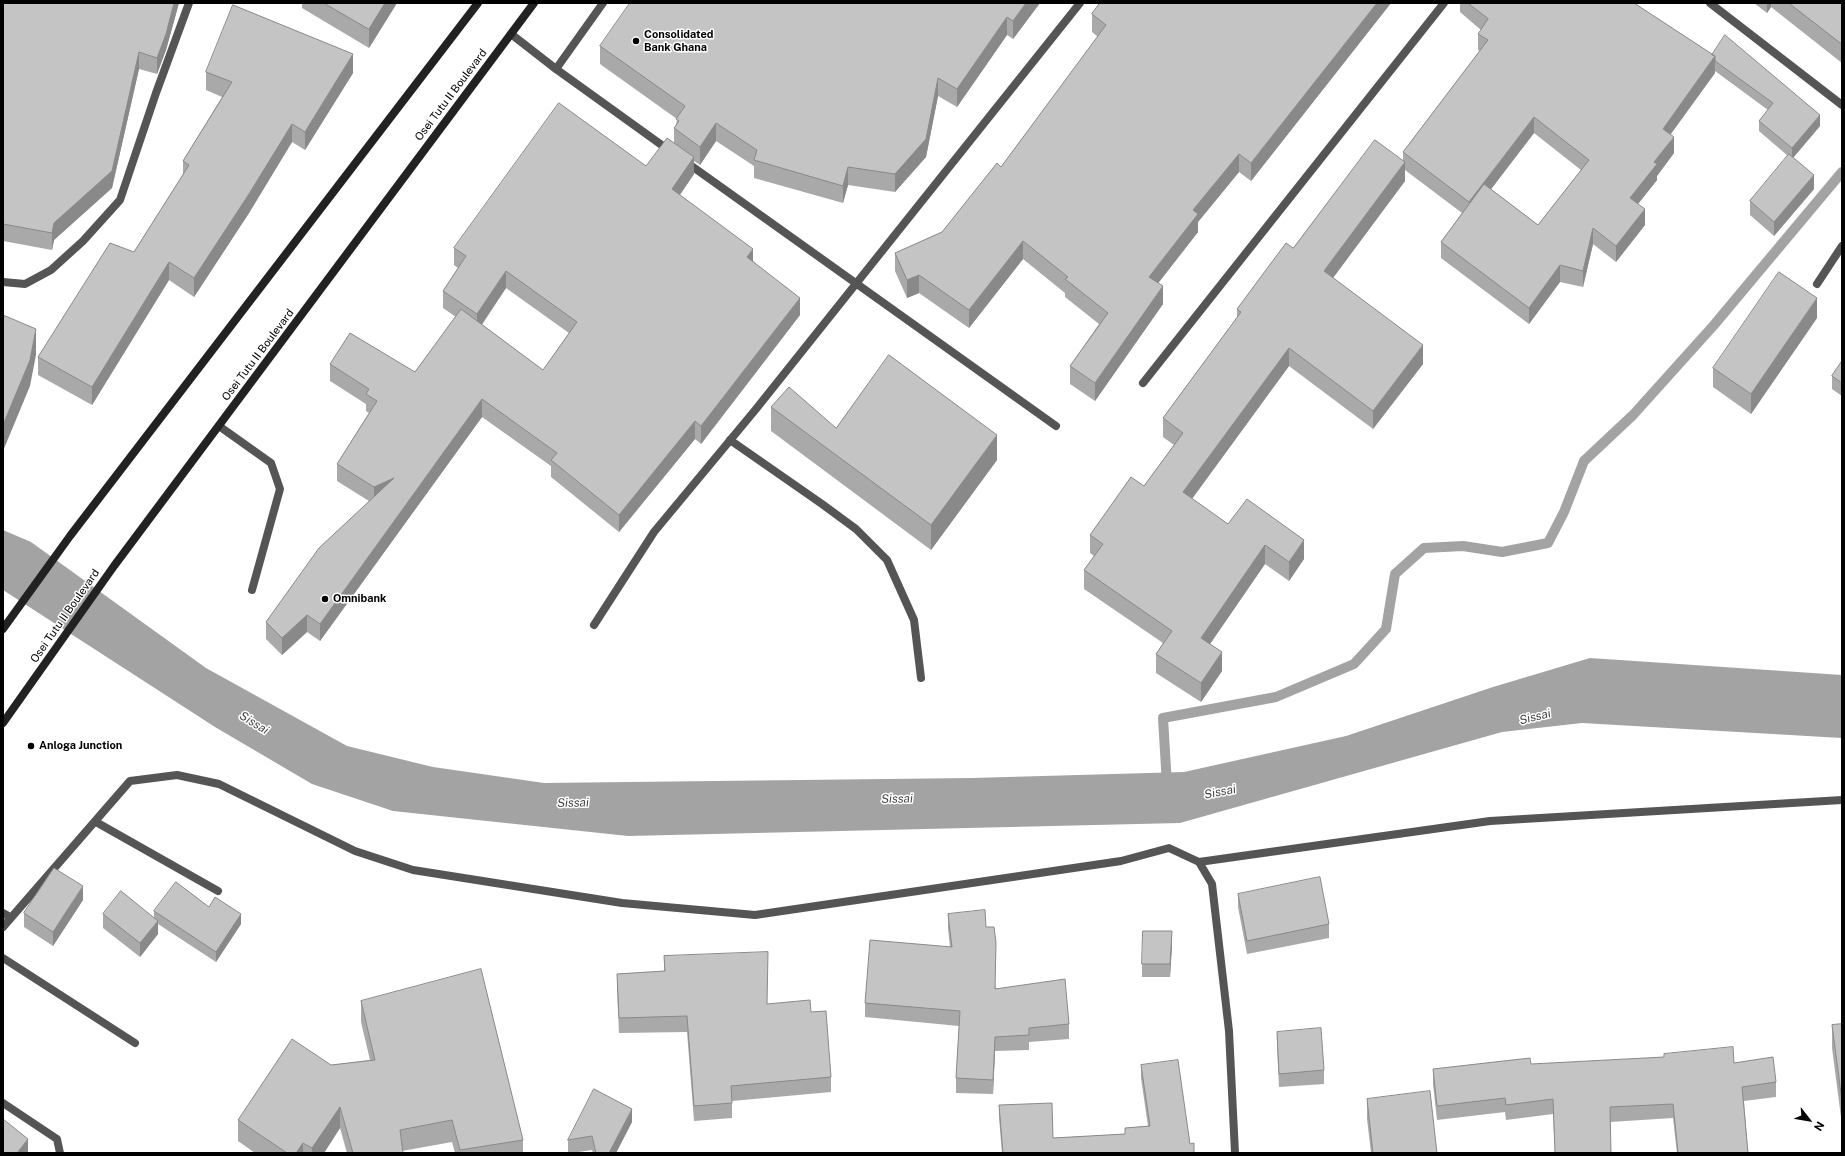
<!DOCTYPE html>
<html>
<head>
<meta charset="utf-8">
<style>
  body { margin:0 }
  #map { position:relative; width:1845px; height:1156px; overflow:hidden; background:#fff; font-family:"Public Sans",sans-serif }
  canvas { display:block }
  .frame { position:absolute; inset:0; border:4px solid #000; pointer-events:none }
  .north { position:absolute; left:1789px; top:1100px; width:40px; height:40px; -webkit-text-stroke:3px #fff; paint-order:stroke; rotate:121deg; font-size:11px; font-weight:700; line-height:16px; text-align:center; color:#000 }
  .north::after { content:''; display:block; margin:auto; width:14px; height:18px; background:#000; clip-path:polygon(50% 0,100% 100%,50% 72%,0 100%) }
</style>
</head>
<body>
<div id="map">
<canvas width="1845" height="1156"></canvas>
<div class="frame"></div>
<div class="north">N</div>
</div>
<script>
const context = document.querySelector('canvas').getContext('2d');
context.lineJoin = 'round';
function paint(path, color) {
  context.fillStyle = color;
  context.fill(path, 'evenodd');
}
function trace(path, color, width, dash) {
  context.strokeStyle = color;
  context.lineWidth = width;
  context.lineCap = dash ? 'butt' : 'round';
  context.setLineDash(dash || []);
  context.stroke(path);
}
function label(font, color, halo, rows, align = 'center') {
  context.font = font + ' "Public Sans",sans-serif';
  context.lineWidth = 3;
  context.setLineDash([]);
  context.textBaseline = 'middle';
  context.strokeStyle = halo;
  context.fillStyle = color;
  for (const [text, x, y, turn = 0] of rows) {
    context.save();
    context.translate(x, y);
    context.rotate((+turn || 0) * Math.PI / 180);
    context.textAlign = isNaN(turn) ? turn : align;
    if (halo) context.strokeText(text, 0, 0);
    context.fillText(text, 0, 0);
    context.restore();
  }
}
const water = new Path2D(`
  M3 530 31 542 206 668 347 746 433 767 544 783 972 778 1184 772 1346 736 1493 687 1590 658 1842 675V738L1582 723 1502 732 1180 823 628 836 393 811 312 784 215 727 3 590Z`);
const stream = new Path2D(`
  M1167 785 1163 718 1276 697 1354 664 1386 629 1395 574 1424 548 1463 546 1502 552 1548 543 1564 512 1584 461 1633 415 1714 325 1842 172`);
const service = new Path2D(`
  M556 69 603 3
  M219 426 271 463 280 489 252 590
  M730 440 822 504 856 529 887 560 914 620 921 678
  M96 822 218 891
  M3 958 135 1043
  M3 1103 57 1139 60 1153`);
const minor = new Path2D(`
  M1710 3 1842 105
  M511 34 556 69 670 151
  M686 162 1056 426
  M3 282 25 284 51 270 83 241 120 200 156 93 189 3
  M1817 284 1842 246
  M1143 383 1444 3
  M594 625 654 532 756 409 1080 3
  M1199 862 1490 821 1842 800
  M3 913 10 917
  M3 927 130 781 177 775 219 784 355 851 413 870 622 903 755 915 1121 861 1169 848 1199 862 1212 884 1229 1031 1235 1153`);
const secondary = new Path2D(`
  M3 629 70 536 478 3
  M3 723 114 566 534 3`);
const wall = new Path2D(`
  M3 3H179L166 50 157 74 139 69 112 188 54 240 52 250 3 241Z
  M302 3H397L369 48 302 8Z
  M1040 3 1013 39 1007 35 957 107 938 96 926 157 895 192 848 185 843 203 754 178V166L716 141 700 165 694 161V174L680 195 753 261 800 315 701 444 695 439 619 532 551 477V466L482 417 320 641 307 632 282 655 266 639V622L369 501 337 481V464L369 413 366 411V404L330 381V364L415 372 456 317 443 308V291L458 268 454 265V248L646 166 674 143V128L676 125 677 119 600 64V46ZM506 288 569 333 543 370 482 325Z
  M1100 3H1391L1251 181 1239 172 1198 222V232L1158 283 1163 304 1095 401 1070 384V366L1099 324 1065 297V293L1023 259 969 328 919 293 907 298 895 271V253L942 232 1001 167 1098 37 1092 32V14Z
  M1460 3H1634L1820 126 1793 158 1814 189 1774 236 1750 215V201L1788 156 1759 131V121L1768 110 1715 71V73L1670 134 1674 153 1657 176V180L1638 204 1645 225 1616 262 1593 244 1583 287 1560 282 1529 324 1441 258V242L1462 213 1405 170V181L1333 278 1423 364 1373 429 1289 366 1192 499 1228 524 1304 559 1289 581 1265 564 1210 644 1222 671 1201 702 1156 673V654L1163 643 1084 589V570L1094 556 1090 553V535L1144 486 1174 445 1163 437V418L1237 318V309L1293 248 1403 160V152L1480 51 1478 50V34L1481 30 1460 12ZM1534 133 1581 170 1538 225 1491 189Z
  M1754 3H1842V63L1771 7 1767 13Z
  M206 72 353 73 305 150 292 142 249 213 194 297 169 280 92 405 38 375V357L134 252 183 175V161L222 97 206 90Z
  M1817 318 1751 414 1713 387V368Z
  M1842 361V396L1832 389V376Z
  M771 407 836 428 997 460 931 550 771 431Z
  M1238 894 1329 924V938L1247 954 1238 907Z
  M83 900 53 946 24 927V913Z
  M209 907 241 924 216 962 158 924V934L140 957 103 928V914L154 917V911Z
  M948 914 986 927 996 989 1069 1024V1039L1029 1042V1050L995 1051 993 1094 956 1093V1078L959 1026 865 1017V1003L950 947 948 929Z
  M1172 945 1170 977H1142V964Z
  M664 956 767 1004 811 1012 831 1077V1092L732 1101V1118L694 1121 687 1032 619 1033 617 990V974L664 971Z
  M361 1001 523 1140V1153H455L452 1142 402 1151 403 1153H347L340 1128 324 1153H255L238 1141V1120L331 1065 370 1060 361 1022Z
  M1842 1024V1125L1832 1048V1025Z
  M1277 1032 1324 1070V1084L1279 1087 1277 1045Z
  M1734 1063 1776 1082V1097L1744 1101 1748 1153H1677L1673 1118 1610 1122 1611 1153H1555L1553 1114 1506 1120 1505 1112 1437 1120 1433 1084V1069L1531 1064Z
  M1141 1065 1190 1144 1194 1153H1002L999 1118V1105L1053 1138 1125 1134V1128L1148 1126 1141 1078Z
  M1367 1099 1437 1153H1371L1367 1119Z
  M632 1122 616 1153H593L592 1150 572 1153H568V1140Z`);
const shadedWall = new Path2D(`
  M174 3H179L166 50 157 74V58Z
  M385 3H397L369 48V29Z
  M1026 3H1040L1013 39V21Z
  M1377 3H1391L1251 181V163Z
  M1767 3H1771V7L1767 13Z
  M1007 17V35L957 107V89Z
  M139 52V69L112 188 54 240 52 250V233L54 223Z
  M353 54V73L305 150V132Z
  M1715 56V73L1663 145V129Z
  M938 78V96L926 157 895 192V174Z
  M1820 115V126L1792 159V148Z
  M1534 117V133L1469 218V202Z
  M716 123V141L700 165V147Z
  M292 124V142L249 213 194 297V278Z
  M1674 137V153L1657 176V180L1630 214V198L1654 162Z
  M1239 154V172L1198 222V232L1149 295V277L1193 210Z
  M694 157V174L672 206V189Z
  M1405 162V181L1324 290V271Z
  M848 167V185L843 203V186Z
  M1814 175V189L1774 236V222Z
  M1645 209V225L1616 262V246Z
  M1593 228V244L1583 287V271Z
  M1023 241V259L969 328V310Z
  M753 249V267L747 257Z
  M169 262V280L92 405V387Z
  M1560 265V282L1529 324V308Z
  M506 271V288L477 331V314Z
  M919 275V293L907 298V280Z
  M1163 286V304L1095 401V383Z
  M800 298V315L701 444V426Z
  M1817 298V318L1751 414V394Z
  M36 329V355L30 386 3 451V425Z
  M1423 345V364L1373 429V411Z
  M1289 348V366L1183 511V492Z
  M482 399V417L320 641V624Z
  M695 421V439L619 532V515Z
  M997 435V460L931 550V525Z
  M394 478 374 504V487Z
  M1304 540V559L1289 581V562Z
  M1265 545V564L1201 657V638Z
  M307 615V632L282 655V638Z
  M1222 652V671L1201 702V683Z
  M83 886V900L53 946V932Z
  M241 914V924L216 962V952Z
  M158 921V934L140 957V943Z
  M1172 931V945L1170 977V964Z
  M995 1037V1051L993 1094V1080Z
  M340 1107V1128L324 1153H312V1148Z
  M632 1109V1122L616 1153H609Z
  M28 1139V1153H17Z
  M303 1143V1153H296Z`);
const building = new Path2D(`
  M3 3H174L166 34 157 58 139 52 112 171 54 223 52 233 3 224Z
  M324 3H385L369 29Z
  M630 3H1026L1013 21 1007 17 957 89 938 78 926 139 895 174 848 167 843 186 754 160 757 150 716 123 700 147 674 128 679 121 676 119 685 106 600 46Z
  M1100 3H1377L1251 163 1239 154 1193 210 1198 214 1149 277 1163 286 1095 383 1070 366 1108 313 1065 279 1068 277 1023 241 969 310 919 275 907 280 895 253 942 232 997 163 1001 167 1106 25 1092 14Z
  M1468 3H1634L1715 56 1663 129 1674 137 1654 162 1657 164 1630 198 1645 209 1616 246 1593 228 1583 271 1560 265 1529 308 1441 242 1484 184 1538 225 1589 160 1534 117 1469 202 1403 152 1488 40 1478 34 1488 19Z
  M1789 3H1842V44Z
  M233 5 353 54 305 132 292 124 249 194 194 278 169 262 92 387 38 357 110 243 134 252 189 165 183 161 232 82 206 72Z
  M1725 35 1820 115 1792 148 1759 121 1773 103 1715 61V56L1712 55Z
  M559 103 646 166 667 138 694 157 672 189 753 249 747 257 800 298 701 426 695 421 619 515 551 460 557 453 482 399 320 624 307 615 282 638 266 622 319 548 394 478 374 487 337 464 377 401 366 394 369 389 330 364 350 333 415 372 461 309 543 370 577 322 506 271 477 314 443 291 466 256 454 248Z
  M1375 140 1405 162 1324 271 1423 345 1373 411 1289 348 1183 492 1228 524 1247 499 1304 540 1289 562 1265 545 1201 638 1222 652 1201 683 1156 654 1172 631 1084 570 1103 544 1090 535 1131 477 1144 486 1183 433 1163 418 1241 312 1237 309 1286 243 1293 248Z
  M1789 154 1814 175 1774 222 1750 201Z
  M1779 272 1817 298 1751 394 1713 368Z
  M3 315 36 329 30 360 3 425Z
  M889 355 997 435 931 525 771 407 789 387 836 428Z
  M1842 361V383L1832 376Z
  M54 868 83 886 53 932 24 913Z
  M1320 877 1329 924 1247 941 1238 894Z
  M176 882 209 907 215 897 241 914 216 952 154 911Z
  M121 891 158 921 140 943 103 914Z
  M985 910 986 927H994L996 942 995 989 1065 979 1069 1024 1029 1028V1035L995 1037 993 1080 956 1078 960 1011 865 1003 870 940 952 947 948 914Z
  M1143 931H1172L1170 964H1142Z
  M768 952 767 1004 810 1000 811 1012 826 1011 831 1077 731 1086 732 1103 694 1106 687 1016 619 1018 617 974 665 971 664 956Z
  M481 969 523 1140 460 1150 452 1120 400 1130 403 1153H353L340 1107 312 1148 303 1143 296 1153H287L238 1120 292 1039 331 1065 375 1060 361 1001Z
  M1842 1024V1101L1832 1025Z
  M1321 1028 1324 1070 1279 1074 1277 1032Z
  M1733 1047 1734 1063 1773 1057 1776 1082 1742 1087 1748 1153H1678L1673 1104 1610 1107 1611 1153H1555L1553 1099 1506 1105 1505 1098 1437 1106 1433 1069 1530 1058 1531 1064 1664 1057V1054Z
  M1178 1060 1190 1144 1194 1143V1153H1003L999 1105 1052 1103 1053 1138 1125 1134V1128L1150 1126 1141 1065Z
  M594 1089 632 1109 609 1153H596L592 1136 568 1140Z
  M1430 1091 1437 1153H1373L1367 1099Z
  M3 1119 28 1139 17 1153H3Z`);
const markers = [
  [636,41,4,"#000"],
  [325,599,4,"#000"],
  [31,746,4,"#000"]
];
const poiNames = [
  ["Consolidated",644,35],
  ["Bank Ghana",644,48],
  ["Omnibank",333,599],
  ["Anloga Junction",39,746]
];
const streetNames = [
  ["Osei Tutu II Boulevard",451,95,-53],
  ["Osei Tutu II Boulevard",258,355,-53],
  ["Osei Tutu II Boulevard",65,616,-55]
];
const waterNames = [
  ["Sissai",1535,717,-14],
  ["Sissai",254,723,32],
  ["Sissai",1220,792,-11],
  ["Sissai",897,799,-1],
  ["Sissai",573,803,-1]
];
paint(water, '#a3a3a3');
trace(stream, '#a3a3a3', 10);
trace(service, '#555', 8);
trace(minor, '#555', 8);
trace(secondary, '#222', 8);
paint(wall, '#a9a9a9');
paint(shadedWall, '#898989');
paint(building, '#c4c4c4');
trace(building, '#898989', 1);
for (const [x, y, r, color] of markers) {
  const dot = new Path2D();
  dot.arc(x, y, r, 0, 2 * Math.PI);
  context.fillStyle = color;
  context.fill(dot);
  trace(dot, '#fff', 1.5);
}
label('bold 11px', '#000', '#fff', poiNames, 'left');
label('11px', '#000', '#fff', streetNames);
label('italic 12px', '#444', '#fff', waterNames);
</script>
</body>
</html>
